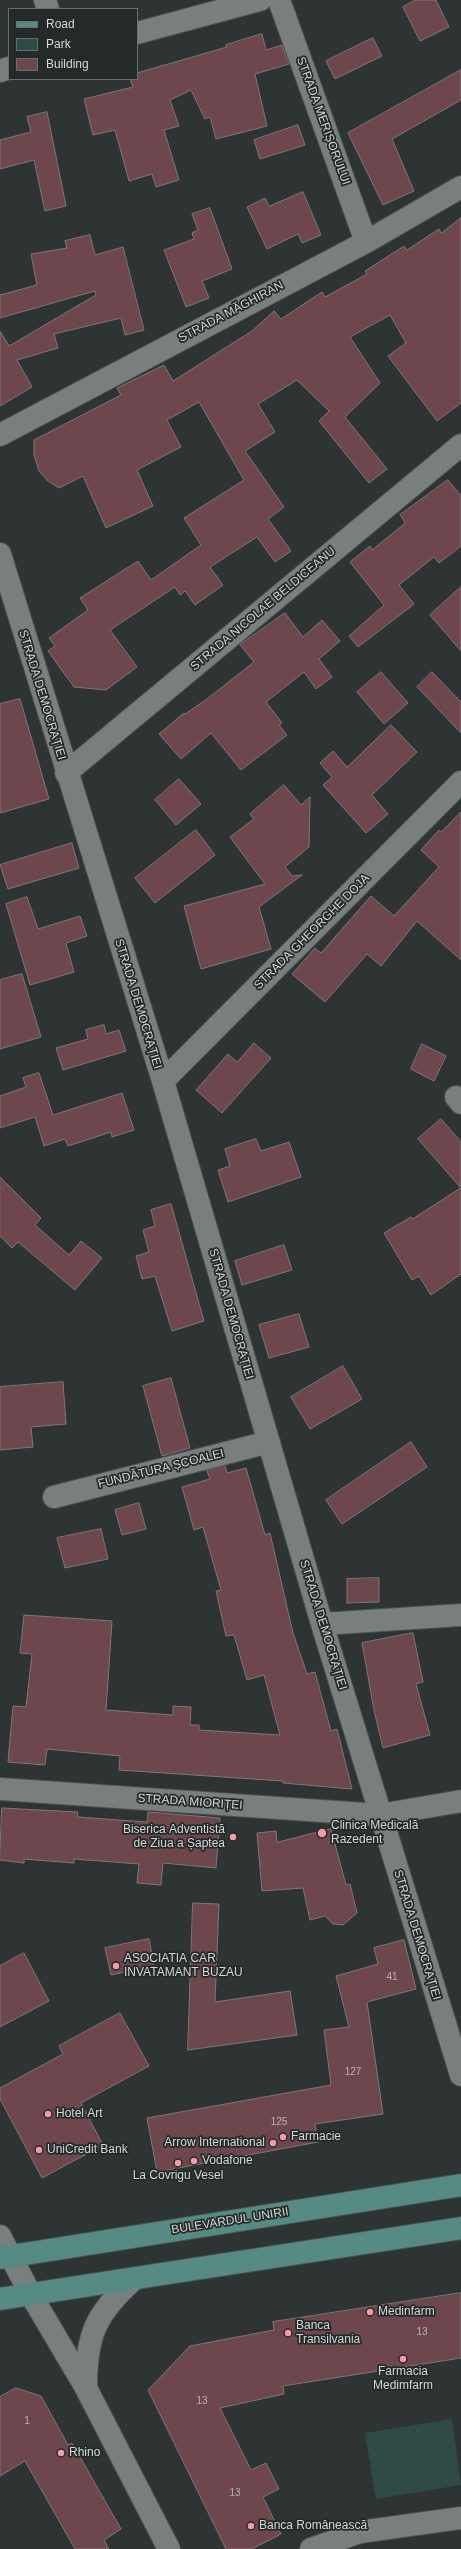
<!DOCTYPE html>
<html>
<head>
<meta charset="utf-8">
<style>
  body { margin:0 }
  #map { position:relative; width:461px; height:2549px; overflow:hidden; background:#2e3433; font-family:Helvetica,sans-serif }
  canvas { display:block }
  .legend { position:absolute; left:8px; top:8px; width:130px; height:72px; box-sizing:border-box; background:#242a29; border:1px solid #6a6f6e; margin:0; padding:5px 7px; list-style:none; font-size:12px; color:#d3d7d6 }
  .legend li { display:flex; align-items:center; gap:8px; height:20px }
  .legend b { width:20px; border:1px solid #6a6f6e }
</style>
</head>
<body>
<div id="map">
<canvas width="461" height="2549"></canvas>
<ul class="legend">
<li><b style="height:5px;background:#558b83"></b>Road</li>
<li><b style="height:11px;background:#304a45"></b>Park</li>
<li><b style="height:11px;background:#6e474e"></b>Building</li>
</ul>
</div>
<script>
const context = document.querySelector('canvas').getContext('2d');
context.lineJoin = 'round';
function paint(path, color) {
  context.fillStyle = color;
  context.fill(path, 'evenodd');
}
function trace(path, color, width, dash) {
  context.strokeStyle = color;
  context.lineWidth = width;
  context.lineCap = dash ? 'butt' : 'round';
  context.setLineDash(dash || []);
  context.stroke(path);
}
function label(font, color, halo, rows, align = 'center') {
  context.font = font + ' Helvetica,sans-serif';
  context.lineWidth = 3.5;
  context.setLineDash([]);
  context.textBaseline = 'middle';
  context.strokeStyle = halo;
  context.fillStyle = color;
  for (const [text, x, y, turn = 0] of rows) {
    context.save();
    context.translate(x, y);
    context.rotate((+turn || 0) * Math.PI / 180);
    context.textAlign = isNaN(turn) ? turn : align;
    if (halo) context.strokeText(text, 0, 0);
    context.fillText(text, 0, 0);
    context.restore();
  }
}
const green = new Path2D(`
  M452 2419 461 2485 376 2499 365 2433Z`);
const building = new Path2D(`
  M416 0H436L449 27 420 41 403 7Z
  M262 34 266 50 282 45 289 64 255 74 267 126 216 139 210 117 205 119 191 90 170 100 179 126 164 130 179 180 156 187 152 174 129 181 115 130 93 135 84 99 133 87 130 79H137V73L227 47 226 45Z
  M373 38 382 56 335 79 326 61Z
  M461 70V100L392 139 414 191 383 205 348 133Z
  M47 112 66 206 45 211 34 160 0 169V140L31 132 27 117Z
  M298 125 305 145 260 159 254 140Z
  M303 192 321 235 302 243 298 234 267 249 247 207 265 198 269 206Z
  M210 208 232 269 202 281 209 298 186 307 164 250 194 239 192 233 198 230 192 214Z
  M461 218V403L437 421 388 356 406 343 390 315 350 337 380 383 345 417 387 469 369 483 319 421 329 411 297 380 258 404 275 432 245 451 284 507 268 519 291 551 275 562 257 537 210 567 223 585 195 605 185 591 180 595 175 587 110 630 137 667 106 690 74 687 48 651 55 646 49 638 88 610 80 598 138 561 151 580 201 545 184 518 244 480 199 402 167 420 181 447 137 470 153 506 106 528 83 476 59 488 48 481 39 471 34 455V440L121 395 117 388 164 365 173 381 252 331 274 311 281 319 322 292 325 297 367 274 365 271 404 246 407 250 439 229 441 233Z
  M90 235 95 255 123 247 144 330 125 335 121 318 54 334 58 348 17 360 32 387 0 406V331L9 346 96 295 95 291 0 318V295L37 285 31 254 67 248 65 241Z
  M448 480 461 496V546L439 563 434 557 399 585 414 604 358 647 349 636 384 605 350 562 370 546 372 550 403 525 405 522 400 515Z
  M461 587V651L430 615Z
  M285 613 303 637 322 620 340 641 319 659 332 677 316 689 304 672 266 702 282 723 279 725 287 735 241 770 211 733 181 759 159 734 184 713 185 714 207 699 254 662 240 645Z
  M381 672 408 703 384 724 357 692Z
  M432 672 461 702V733L417 687Z
  M20 699 49 799 0 813V704Z
  M391 725 417 752 372 795 388 814 366 833 323 785 332 777 320 763 333 751 347 767Z
  M179 779 201 804 176 825 155 800Z
  M284 785 301 805 310 797 309 847 285 867 292 876 302 875 259 907 271 949 201 969 184 906 265 884 230 837 254 819 250 814Z
  M461 812V960L417 921 381 966 367 954 325 1002 292 974 315 948 321 953 371 896 394 916 439 867 421 850 439 830 441 832Z
  M196 830 215 855 155 903 135 878Z
  M72 843 79 868 8 889 0 865Z
  M27 897 38 929 80 916 87 936 66 943 74 972 30 985 6 904Z
  M22 974 41 1037 0 1049V980Z
  M104 1025 106 1034 119 1030 126 1051 63 1070 56 1048 88 1039 86 1030Z
  M254 1043 271 1058 222 1113 196 1090 228 1054 237 1062Z
  M422 1044 446 1056 434 1081 411 1069Z
  M39 1073 53 1115 122 1093 134 1130 112 1137 111 1132 68 1146 65 1139 44 1146 35 1117 0 1128V1096L26 1087 23 1078Z
  M441 1119 461 1142V1188L418 1139Z
  M256 1139 261 1151 289 1142 301 1177 228 1202 218 1170 230 1166 225 1149Z
  M0 1177 41 1218 35 1225 69 1255 81 1241 102 1258 75 1290 18 1242 12 1248 0 1236Z
  M461 1188V1274L431 1295 419 1276 412 1280 384 1233 411 1217 412 1219Z
  M171 1204 204 1321 172 1331 155 1276 142 1279 136 1256 149 1252 143 1230 155 1226 151 1210Z
  M284 1245 292 1270 242 1285 235 1261Z
  M299 1314 309 1347 269 1358 259 1325Z
  M343 1366 362 1399 310 1429 291 1397Z
  M171 1378 190 1448 162 1456 143 1386Z
  M63 1382 66 1424 31 1427 33 1447 0 1450V1387Z
  M411 1442 427 1467 342 1524 326 1500Z
  M225 1466 227 1473 246 1468 265 1535 270 1533 293 1633 307 1674 315 1672 331 1731 337 1729 352 1789 283 1783V1781L119 1770 120 1756 47 1749 45 1765 8 1762 13 1706 26 1707 32 1654 20 1653 24 1615 112 1621 106 1710 173 1715V1706L191 1707 190 1725H199V1730L280 1735 264 1675 247 1680 234 1635 226 1636 216 1591 221 1590 203 1527 194 1530 182 1487 210 1479 207 1471Z
  M139 1503 146 1529 122 1535 115 1510Z
  M101 1529 108 1559 65 1568 57 1538Z
  M379 1578V1602L347 1603V1579Z
  M413 1633 423 1682 416 1684 430 1735 383 1748 374 1710 362 1643Z
  M2 1808 78 1812 77 1817 147 1822 148 1812 220 1818 216 1868 163 1863 161 1885 137 1883 139 1864 74 1859V1863L24 1859V1863L0 1860Z
  M331 1829 346 1885 350 1884 357 1913 343 1925 333 1924 325 1916 310 1920 303 1888 262 1891 257 1833 276 1831 277 1842Z
  M193 1903 219 1904 215 2002 290 1991 297 2035 188 2050Z
  M149 1939 154 1966 111 1975 105 1948Z
  M404 1940 416 1989 367 2002 383 2114 315 2124 318 2142 157 2172 147 2118 331 2085 324 2030 349 2027 336 1976 378 1964 374 1948Z
  M24 1953 49 2001 0 2027V1966Z
  M120 2013 149 2066 81 2103 103 2145 42 2178 0 2099V2088L63 2054 59 2046Z
  M461 2293V2358L283 2386 284 2394 220 2408 251 2470 266 2463 279 2489 263 2497 281 2534 252 2549H226L148 2390 190 2346 274 2330 273 2322Z
  M16 2388 41 2396 68 2445 72 2443 121 2529 104 2540 109 2549H75L25 2461 0 2476V2397Z`);
const minor = new Path2D(`
  M45 0 48 9
  M279 0 366 242
  M137 33 260 0
  M0 71 9 68
  M0 435 366 242 461 187
  M0 554 163 1081 322 1624 461 2075
  M66 773 461 445
  M163 1081 461 782
  M456 1097 461 1103
  M54 1497 269 1442
  M322 1624 461 1615
  M0 1789 380 1815 461 1801
  M0 2236 31 2295 86 2388 169 2549
  M86 2387C86 2335 96 2313 134 2279
  M311 2549 360 2532 461 2518`);
const major = new Path2D(`
  M0 2258 461 2185
  M0 2299 461 2228`);
const markers = [
  [322,1833,5,"#f39aab"],
  [233,1837,4,"#f39aab"],
  [116,1966,4,"#f39aab"],
  [48,2114,4,"#f39aab"],
  [283,2137,4,"#f39aab"],
  [273,2143,4,"#f39aab"],
  [39,2150,4,"#f39aab"],
  [194,2161,4,"#f39aab"],
  [178,2163,4,"#f39aab"],
  [370,2312,4,"#f39aab"],
  [288,2333,4,"#f39aab"],
  [403,2359,4,"#f39aab"],
  [61,2453,4,"#f39aab"],
  [251,2526,4,"#f39aab"]
];
const numberNames = [
  ["41",392,1977],
  ["127",353,2072],
  ["125",279,2122],
  ["13",422,2332],
  ["13",202,2401],
  ["1",27,2421],
  ["13",235,2493]
];
const streetNames = [
  ["STRADA MERIȘORULUI",323,121,70],
  ["STRADA MĂGHIRAN",231,312,-28],
  ["STRADA NICOLAE BELDICEANU",263,609,-40],
  ["STRADA DEMOCRAȚIEI",42,695,73],
  ["STRADA GHEORGHE DOJA",312,932,-45],
  ["STRADA DEMOCRAȚIEI",138,1004,73],
  ["STRADA DEMOCRAȚIEI",231,1314,74],
  ["FUNDĂTURA ȘCOALEI",161,1469,-14],
  ["STRADA DEMOCRAȚIEI",323,1625,73],
  ["STRADA MIORIȚEI",190,1802,4],
  ["STRADA DEMOCRAȚIEI",417,1935,73],
  ["BULEVARDUL UNIRII",230,2221,-9]
];
const poiNames = [
  ["Clinica Medicală",331,1826],
  ["Razedent",331,1840],
  ["Biserica Adventistă",225,1830,"right"],
  ["de Ziua a Șaptea",225,1844,"right"],
  ["ASOCIATIA CAR",124,1959],
  ["INVATAMANT BUZAU",124,1973],
  ["Hotel Art",56,2114],
  ["Farmacie",291,2137],
  ["Arrow International",265,2143,"right"],
  ["UniCredit Bank",47,2150],
  ["Vodafone",202,2161],
  ["La Covrigu Vesel",178,2176,"center"],
  ["Medinfarm",378,2312],
  ["Banca",296,2326],
  ["Transilvania",296,2340],
  ["Farmacia",403,2372,"center"],
  ["Medimfarm",403,2386,"center"],
  ["Rhino",69,2453],
  ["Banca Românească",259,2526]
];
paint(green, '#304a45');
paint(building, '#6e474e');
trace(building, '#7e7778', 1);
trace(minor, '#4b504f', 24);
trace(major, '#4b504f', 24);
trace(minor, '#787f7e', 22);
trace(major, '#558b83', 22);
for (const [x, y, r, color] of markers) {
  const dot = new Path2D();
  dot.arc(x, y, r, 0, 2 * Math.PI);
  context.fillStyle = color;
  context.fill(dot);
  trace(dot, '#242a29', 1.5);
}
label('10px', '#bab3b4', null, numberNames);
label('12px', '#d3d7d6', '#242a29', streetNames);
label('12px', '#d3d7d6', '#242a29', poiNames, 'left');
</script>
</body>
</html>
